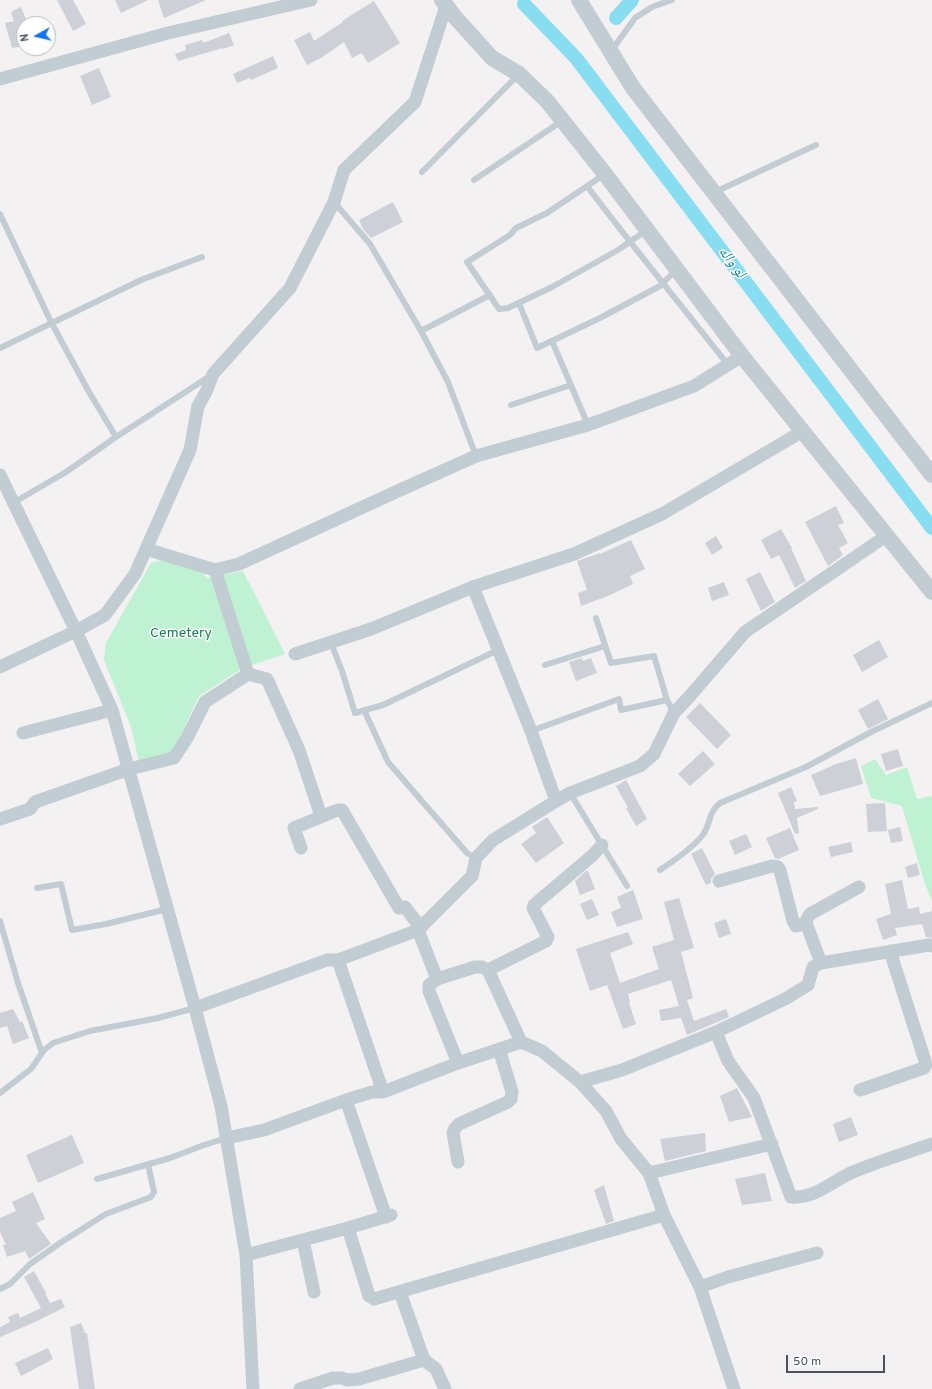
<!DOCTYPE html>
<html>
<head>
<meta charset="utf-8">
<style>
  body { margin:0 }
  #map { position:relative; width:932px; height:1389px; overflow:hidden; background:#f3f1f1; font-family:Overpass,sans-serif }
  canvas { display:block }
  .north { position:absolute; left:16px; top:16px; width:40px; height:40px; box-sizing:border-box; background:#fff; border:1px solid #b6bbbf; border-radius:50%; rotate:262deg; font-size:11px; font-weight:700; line-height:16px; text-align:center; color:#485560 }
  .north::after { content:''; display:block; margin:auto; width:14px; height:18px; background:#0f74ef; clip-path:polygon(50% 0,100% 100%,50% 72%,0 100%) }
  .scale { position:absolute; left:786px; top:1355px; width:99px; height:18px; box-sizing:border-box; border:2px solid #485560; border-top:0; padding-left:5px; font-size:12px; line-height:14px; white-space:nowrap; color:#485560; -webkit-text-stroke:3px #fff; paint-order:stroke }
</style>
</head>
<body>
<div id="map">
<canvas width="932" height="1389"></canvas>
<div class="north">N</div>
<div class="scale">50 m</div>
</div>
<script>
const context = document.querySelector('canvas').getContext('2d');
context.lineJoin = 'round';
function paint(path, color) {
  context.fillStyle = color;
  context.fill(path, 'evenodd');
}
function trace(path, color, width, dash) {
  context.strokeStyle = color;
  context.lineWidth = width;
  context.lineCap = dash ? 'butt' : 'round';
  context.setLineDash(dash || []);
  context.stroke(path);
}
function label(font, color, halo, rows, align = 'center') {
  context.font = font + ' Overpass,"Noto Naskh Arabic",sans-serif';
  context.lineWidth = 3;
  context.setLineDash([]);
  context.textBaseline = 'middle';
  context.strokeStyle = halo;
  context.fillStyle = color;
  for (const [text, x, y, turn = 0] of rows) {
    context.save();
    context.translate(x, y);
    context.rotate((+turn || 0) * Math.PI / 180);
    context.textAlign = isNaN(turn) ? turn : align;
    if (halo) context.strokeText(text, 0, 0);
    context.fillText(text, 0, 0);
    context.restore();
  }
}
const green = new Path2D(`
  M187 554 207 578 243 571 285 654 243 668 199 696 171 756 139 762 131 727 104 660 106 643 151 563Z
  M875 759 886 775 907 767 917 799 932 796V901L924 881 902 806 871 798 861 766Z`);
const canal = new Path2D(`
  M524 4 576 58 932 528
  M616 18 632 0`);
const building = new Path2D(`
  M57 0H73L86 24 73 31Z
  M115 0H148L121 13Z
  M158 0H206L164 18Z
  M374 1 400 43 368 63 362 53 352 58 344 42 321 58 307 65 294 40 310 32 314 41 343 22 342 21Z
  M21 7 28 24H24V46L12 48 5 23 14 21 11 12Z
  M229 33 234 45 223 49V48L178 61 175 54 186 50 185 45 202 40 203 43Z
  M273 56 278 68 251 80 250 78 237 83 233 74Z
  M99 68 111 97 92 105 80 76Z
  M393 202 403 222 371 238 363 229 359 220Z
  M836 506 844 523 838 525 848 543 839 548 843 555 828 566 805 522Z
  M781 529 792 548H791L806 581 795 588 779 555 771 559 761 540Z
  M716 536 723 548 712 555 705 543Z
  M631 540 645 569 630 576 633 584 608 596 581 606 578 593 587 590 577 561 600 553V554Z
  M760 572 775 602 761 611 746 579Z
  M724 582 729 595 712 601 708 588Z
  M879 640 888 657 862 672 853 655Z
  M582 658 583 661 591 658 597 673 576 681 569 662Z
  M878 699 888 719 868 729 858 710Z
  M700 703 731 735 717 749 686 717Z
  M898 749 903 766 886 771 881 754Z
  M703 751 715 764 690 786 678 774Z
  M856 758 863 784 820 796 811 775 836 764Z
  M626 780 647 819 636 826 626 808H628L616 786Z
  M791 787 797 801 794 802 795 809 817 807 818 809 797 818 799 833 795 834 778 793Z
  M885 803 887 831 868 832 866 804Z
  M547 817 564 843 536 863 521 844 536 833 532 827Z
  M900 827 903 841 891 843 888 830Z
  M790 828 799 850 778 859 775 858 766 838Z
  M746 834 752 847 735 855 729 841Z
  M851 842 853 852 831 857 828 847Z
  M702 848 715 874 711 879V883L706 885 691 854Z
  M917 863 920 875 908 878 905 867Z
  M586 871H588L595 889 580 895 575 881Z
  M902 880 908 909 919 907 920 914 932 911V938L926 937 922 924 895 928 897 935 883 940 876 919 891 914 885 884Z
  M633 890 643 919 617 927 611 912 621 908 617 897Z
  M679 898 694 948 681 952 693 998 687 1000 694 1021 726 1009 729 1017 687 1035 681 1018 661 1021 659 1010 679 1006 671 980 628 994 630 1003H629L636 1024 623 1029 607 985 590 991 576 949 628 932 633 944 610 953 620 983 659 969 652 947 674 940 664 902Z
  M592 899 599 915 587 920 580 904Z
  M726 919 731 934 719 938 714 923Z
  M13 1009 20 1022 22 1021 29 1038 13 1044 7 1026 0 1028V1013Z
  M737 1088 752 1117 729 1122 720 1096Z
  M851 1117 858 1135 839 1142 833 1124Z
  M705 1133 706 1151 665 1161 660 1139Z
  M72 1135 84 1163 38 1183 26 1155Z
  M765 1173 772 1201 742 1205 735 1179Z
  M604 1185 614 1221 606 1224 594 1190Z
  M33 1192 45 1219 36 1223 51 1244 29 1259 25 1251 7 1257 3 1245H6L0 1232V1218L16 1211 12 1202Z
  M34 1271 46 1293H45L50 1303 61 1299 65 1307 33 1323 0 1337V1327L10 1322 8 1317 18 1313 20 1318 41 1308 24 1277Z
  M81 1323 85 1333H87L95 1389H79L70 1327Z
  M48 1348 53 1359 21 1376 15 1363Z`);
const service = new Path2D(`
  M612 50 635 18 652 7 672 0
  M422 172 519 74
  M605 174 547 213 516 228 510 235 467 262 499 309 508 308 552 287 618 250 647 230
  M474 180 562 121
  M587 186C633 247 681 305 728 365
  M715 192 816 145
  M334 202 370 244 421 331 448 382 476 456
  M0 214 51 322 89 392 116 437
  M519 303 537 348 600 318 660 286 676 270
  M421 331 490 295
  M552 341 588 425
  M0 348 141 280 202 257
  M511 405 571 385
  M13 503 66 472 116 437 210 376
  M596 618 611 663 654 656 667 700 674 713
  M331 643 342 671 355 713 383 705 498 650
  M545 665 605 646
  M364 710 388 762 467 853 476 858
  M531 731 619 699 621 710 667 700
  M570 793 627 886
  M660 870C672 862 696 846 704 833 711 822 708 813 720 803L806 767 871 732 932 703
  M37 888 61 884 72 930 106 924 167 909
  M0 921 18 983 42 1053
  M0 1093 31 1069 44 1050 53 1043 90 1031 158 1018 195 1008
  M97 1179 170 1158 204 1145 227 1138
  M0 1289 10 1284 30 1264 63 1241 106 1214 151 1197 154 1192 148 1164`);
const minor = new Path2D(`
  M0 79 168 33 311 0
  M0 475 76 631 112 710 195 1008 221 1106 246 1255 253 1389
  M146 549 215 570 239 564 400 490 476 456 588 425 694 386 742 356
  M215 570 248 674 267 679 299 750 321 816
  M473 587 531 731 556 801
  M295 654 371 629 473 587 574 554 662 514 803 431
  M0 667 76 631 105 615 135 574 190 450 198 406 206 392 213 374 290 288 334 202 344 170 415 102 446 6
  M23 733 112 710
  M0 819 30 809 35 802 129 769 174 758 187 738 205 702 248 674
  M301 848 294 828 335 811 339 810H342L399 908 405 907 421 928
  M719 881 772 866 778 867 780 870 793 921 796 926 806 923
  M418 930 437 979
  M338 960 383 1092
  M821 963 806 923 807 919 810 914 859 887
  M488 970 546 941 548 937 533 908 534 905 593 855 602 845
  M195 1008 327 960H338L418 930 472 876 476 858 493 840 556 801 570 793 640 766 654 754 674 713 689 697 745 632 886 536
  M716 1032 728 1061 754 1098 791 1197C815 1199 832 1181 853 1172 879 1161 906 1153 932 1144
  M458 1063 429 991V985L437 979 475 967H482L488 970 521 1042
  M580 1082 622 1070 716 1032 785 999 808 985 813 967 821 963 929 945 932 946
  M860 1090 924 1068 926 1064 890 951
  M346 1100 386 1217
  M227 1138 264 1130 346 1100 372 1092H383L458 1063 521 1042 542 1051 580 1082 606 1111 621 1139 649 1173 664 1215 700 1287 728 1277 817 1253
  M458 1162 453 1133 455 1128 459 1124 508 1102 511 1099 512 1092 499 1049
  M649 1173 772 1144
  M348 1228 369 1296 374 1299 664 1215
  M303 1240 314 1292
  M246 1255 348 1228 391 1215
  M700 1287 734 1389
  M400 1292 424 1360 436 1369 445 1389
  M300 1389 333 1378H342L347 1380 359 1379 424 1360`);
const tertiary = new Path2D(`
  M442 0 454 16 492 58 519 74 547 101 605 174 742 356 932 592
  M579 0 633 88 932 475`);
const parkNames = [
  ["Cemetery",181,634]
];
const waterNames = [
  ["لو واله",731,263,53]
];
paint(green, '#bef2d2');
trace(canal, '#89ddf1', 14);
paint(building, '#cdd0d6');
trace(service, '#c1ccd3', 6);
trace(minor, '#c1ccd3', 13);
trace(tertiary, '#c1ccd3', 16);
label('14px', '#12874b', '#fff', parkNames);
label('italic 15px', '#06809d', '#fff', waterNames);
</script>
</body>
</html>
